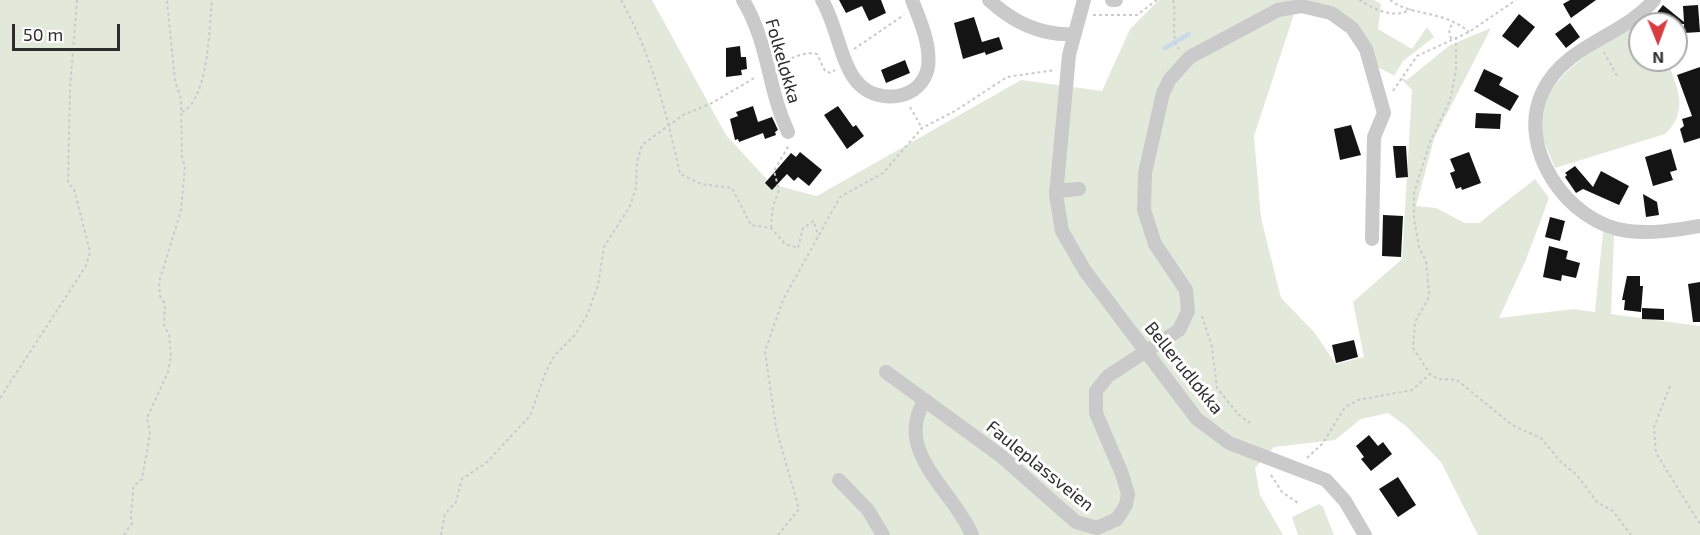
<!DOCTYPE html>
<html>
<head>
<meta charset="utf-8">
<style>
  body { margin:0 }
  #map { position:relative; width:1700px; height:535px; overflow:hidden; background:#fff; font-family:"Exo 2",sans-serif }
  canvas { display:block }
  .north { position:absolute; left:1628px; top:12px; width:60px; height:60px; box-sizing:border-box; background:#fff; border:2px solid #ababab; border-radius:50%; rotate:179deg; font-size:16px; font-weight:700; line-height:24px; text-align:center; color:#2d2d2d }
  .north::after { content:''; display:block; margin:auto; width:21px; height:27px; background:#d63c40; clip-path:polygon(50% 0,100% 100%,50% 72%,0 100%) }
  .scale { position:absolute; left:12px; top:24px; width:108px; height:27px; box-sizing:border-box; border:3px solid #2d2d2d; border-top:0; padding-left:8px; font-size:18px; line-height:21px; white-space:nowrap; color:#2d2d2d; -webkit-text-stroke:4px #fff; paint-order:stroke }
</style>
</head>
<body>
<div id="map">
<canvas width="1700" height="535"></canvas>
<div class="north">N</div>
<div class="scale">50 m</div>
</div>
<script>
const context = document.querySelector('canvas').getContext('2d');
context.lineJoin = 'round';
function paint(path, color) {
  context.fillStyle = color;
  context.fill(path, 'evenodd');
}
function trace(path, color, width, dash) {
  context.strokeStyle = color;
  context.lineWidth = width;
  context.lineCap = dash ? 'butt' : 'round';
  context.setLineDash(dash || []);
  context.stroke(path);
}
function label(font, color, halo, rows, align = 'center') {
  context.font = font + ' "Exo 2",sans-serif';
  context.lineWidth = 6;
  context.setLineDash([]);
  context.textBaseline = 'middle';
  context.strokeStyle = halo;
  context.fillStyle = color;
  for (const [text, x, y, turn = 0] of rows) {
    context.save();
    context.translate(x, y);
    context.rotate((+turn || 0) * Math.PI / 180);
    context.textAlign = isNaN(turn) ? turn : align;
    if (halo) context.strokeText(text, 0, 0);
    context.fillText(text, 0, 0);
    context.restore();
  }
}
const green = new Path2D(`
  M0 0H652L726 135 771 184 817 196 1021 80 1102 91 1130 29 1159 0H1374L1381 4 1378 29 1412 49 1427 27 1434 37 1403 61 1394 76 1407 80 1450 45 1491 28 1434 139 1416 206 1436 208 1465 223H1479L1535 179 1549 198 1525 262 1499 318 1574 309 1595 312 1603 232 1614 235 1611 314 1700 326V535H1478L1441 462 1406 426 1388 413 1361 419 1335 440 1274 447 1255 468 1260 495 1283 535H0ZM1298 2 1324 4 1379 68 1401 79 1412 90 1402 259 1353 302 1364 357 1336 364 1314 332 1281 298 1261 218 1254 136Z
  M1633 27 1640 32V60H1667C1677 87 1690 111 1665 134L1555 168C1551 157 1544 144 1542 133 1534 79 1596 50 1633 27Z
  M1319 504 1323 507 1334 535H1298L1292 517Z`);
const stream = new Path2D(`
  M1165 48 1189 34`);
const building = new Path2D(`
  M839 0H881L886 13 869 21 862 6 846 13Z
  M1570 0H1596L1571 18 1563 4Z
  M1663 5 1684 22 1683 6 1698 5 1700 32 1684 33V24H1648Z
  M1519 14 1535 27 1518 48 1502 36Z
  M974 17 982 42 999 37 1003 49 986 55 984 50 985 52 963 59 954 23Z
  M1570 23 1580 37 1566 48 1555 34Z
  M740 46 741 57H746L747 69 741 70 742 75 726 77V48Z
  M905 60 910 73 886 83 881 70Z
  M1700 67V138L1684 143 1680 129 1684 126 1682 119 1692 116 1677 75Z
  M1484 69 1503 78 1499 85 1519 96 1510 111 1474 91Z
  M753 106 758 122 772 117 778 130 775 132 776 135 765 139 763 133 739 142 738 139 735 140 730 119 738 116 736 112Z
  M838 106 853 127 856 125 864 136 847 149 824 115Z
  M1476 113 1501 114 1500 129 1475 128Z
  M1351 125 1361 155 1340 160 1334 129Z
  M1393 146H1406L1408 177 1396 178Z
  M1671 149 1677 170 1670 172 1673 180 1653 186 1645 157Z
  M800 152 822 170 809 186 798 177 794 181 787 174 772 190 765 183 791 153 796 157Z
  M1469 152 1481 183 1462 190 1461 187 1456 189 1450 173 1455 171 1450 159Z
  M1575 166 1593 187 1601 171 1629 186 1619 205 1583 189 1576 193 1565 177 1567 175 1565 173Z
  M1643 194 1657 202 1659 215 1646 217Z
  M1383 215 1403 216 1401 257 1382 256Z
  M1550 217 1565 221 1560 241 1545 237Z
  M1549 246 1568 251 1566 259 1580 263 1576 278 1562 275 1561 281 1543 277Z
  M1627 276H1640V286H1643L1641 312 1624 310 1625 300H1622Z
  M1700 282V322H1693L1688 284Z
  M1642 308 1664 309V320L1642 319Z
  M1354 340 1358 357 1336 363 1332 345Z
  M1369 435 1378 446 1383 442 1392 454 1371 471 1361 459 1364 457 1356 446Z
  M1398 477 1416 505 1398 517 1379 489Z`);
const path = new Path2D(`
  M621 0C651 54 667 113 680 174L701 184 732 188 751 225 771 228 785 244 798 248 803 228 814 221 818 236
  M1173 0C1177 14 1170 40 1179 49
  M1359 0C1375 9 1393 20 1411 9
  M1390 0C1412 17 1442 9 1469 32
  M1093 15H1137L1157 0
  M1456 37V71L1450 100 1430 142 1414 193V219L1419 247 1426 261 1429 293 1428 299 1415 322 1413 348 1430 374 1438 379 1457 380 1512 425 1541 438 1561 462 1577 475 1597 502 1613 511 1631 535
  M1451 39 1449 30 1453 22
  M854 49 904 15
  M1604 52 1617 76
  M781 64C791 58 805 51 817 54L825 71 831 73 835 70
  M1393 91 1417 56 1469 32 1516 0
  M910 107 922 128
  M182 112C209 99 209 27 212 0
  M771 228 773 206 779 190 774 171 789 145
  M1202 316 1212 347 1217 388 1239 415 1250 423
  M1670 386 1654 427 1656 453 1700 524
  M0 398 86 266 90 252 74 189 68 183 70 88 77 0
  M1307 458 1323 443 1345 407 1358 400 1412 390 1430 374
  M1271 475 1282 492 1298 503
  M124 535 132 523C129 512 134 499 133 487L142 479 150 434 147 418 168 372 171 356 169 335 164 325 165 304 160 296 159 282 181 211 185 166 182 158 181 99 175 81 167 0
  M441 535 445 514 456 502 462 479 486 463 530 416 545 374 554 356 575 335 588 313 598 285 604 247 630 206 636 188 637 162 642 145 683 115 712 103 756 77
  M778 535 799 509 776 428 765 351 783 300 840 197 883 173 922 128 955 111 1007 77 1055 70`);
const minor = new Path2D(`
  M743 0C770 46 767 87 788 132
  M822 0C837 25 841 66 859 84 879 105 922 100 928 67 931 45 920 20 912 0
  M989 0C1013 22 1041 36 1074 34
  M1084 0 1069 55 1056 195 1062 231 1085 271 1197 419 1229 443 1326 480 1345 501 1365 535
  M1112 0H1116
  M1654 0C1622 37 1565 45 1543 91 1515 147 1568 224 1628 231 1652 234 1677 230 1700 226
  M1056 191 1079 189
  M886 372 1001 456 1076 522 1097 528 1117 519 1126 505 1128 494 1122 474 1096 413V391L1108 376 1179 330 1188 311 1186 290 1155 244 1144 210 1145 173 1163 93 1170 79 1190 57 1278 10 1301 6 1331 13 1352 28 1366 49 1384 113 1374 137 1372 239
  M925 400C892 451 954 491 972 535
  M839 480 868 510 883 535`);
const streetNames = [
  ["Folkeløkka",783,61,74],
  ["Bellerudløkka",1184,368,51],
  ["Fauleplassveien",1040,466,39]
];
paint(green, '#e2e9db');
trace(stream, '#c9dae8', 4.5);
paint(building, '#141414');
trace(path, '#cacaca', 2, [3, 3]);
trace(minor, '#cacaca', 14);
label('18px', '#2d2d2d', '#fff', streetNames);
</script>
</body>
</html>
